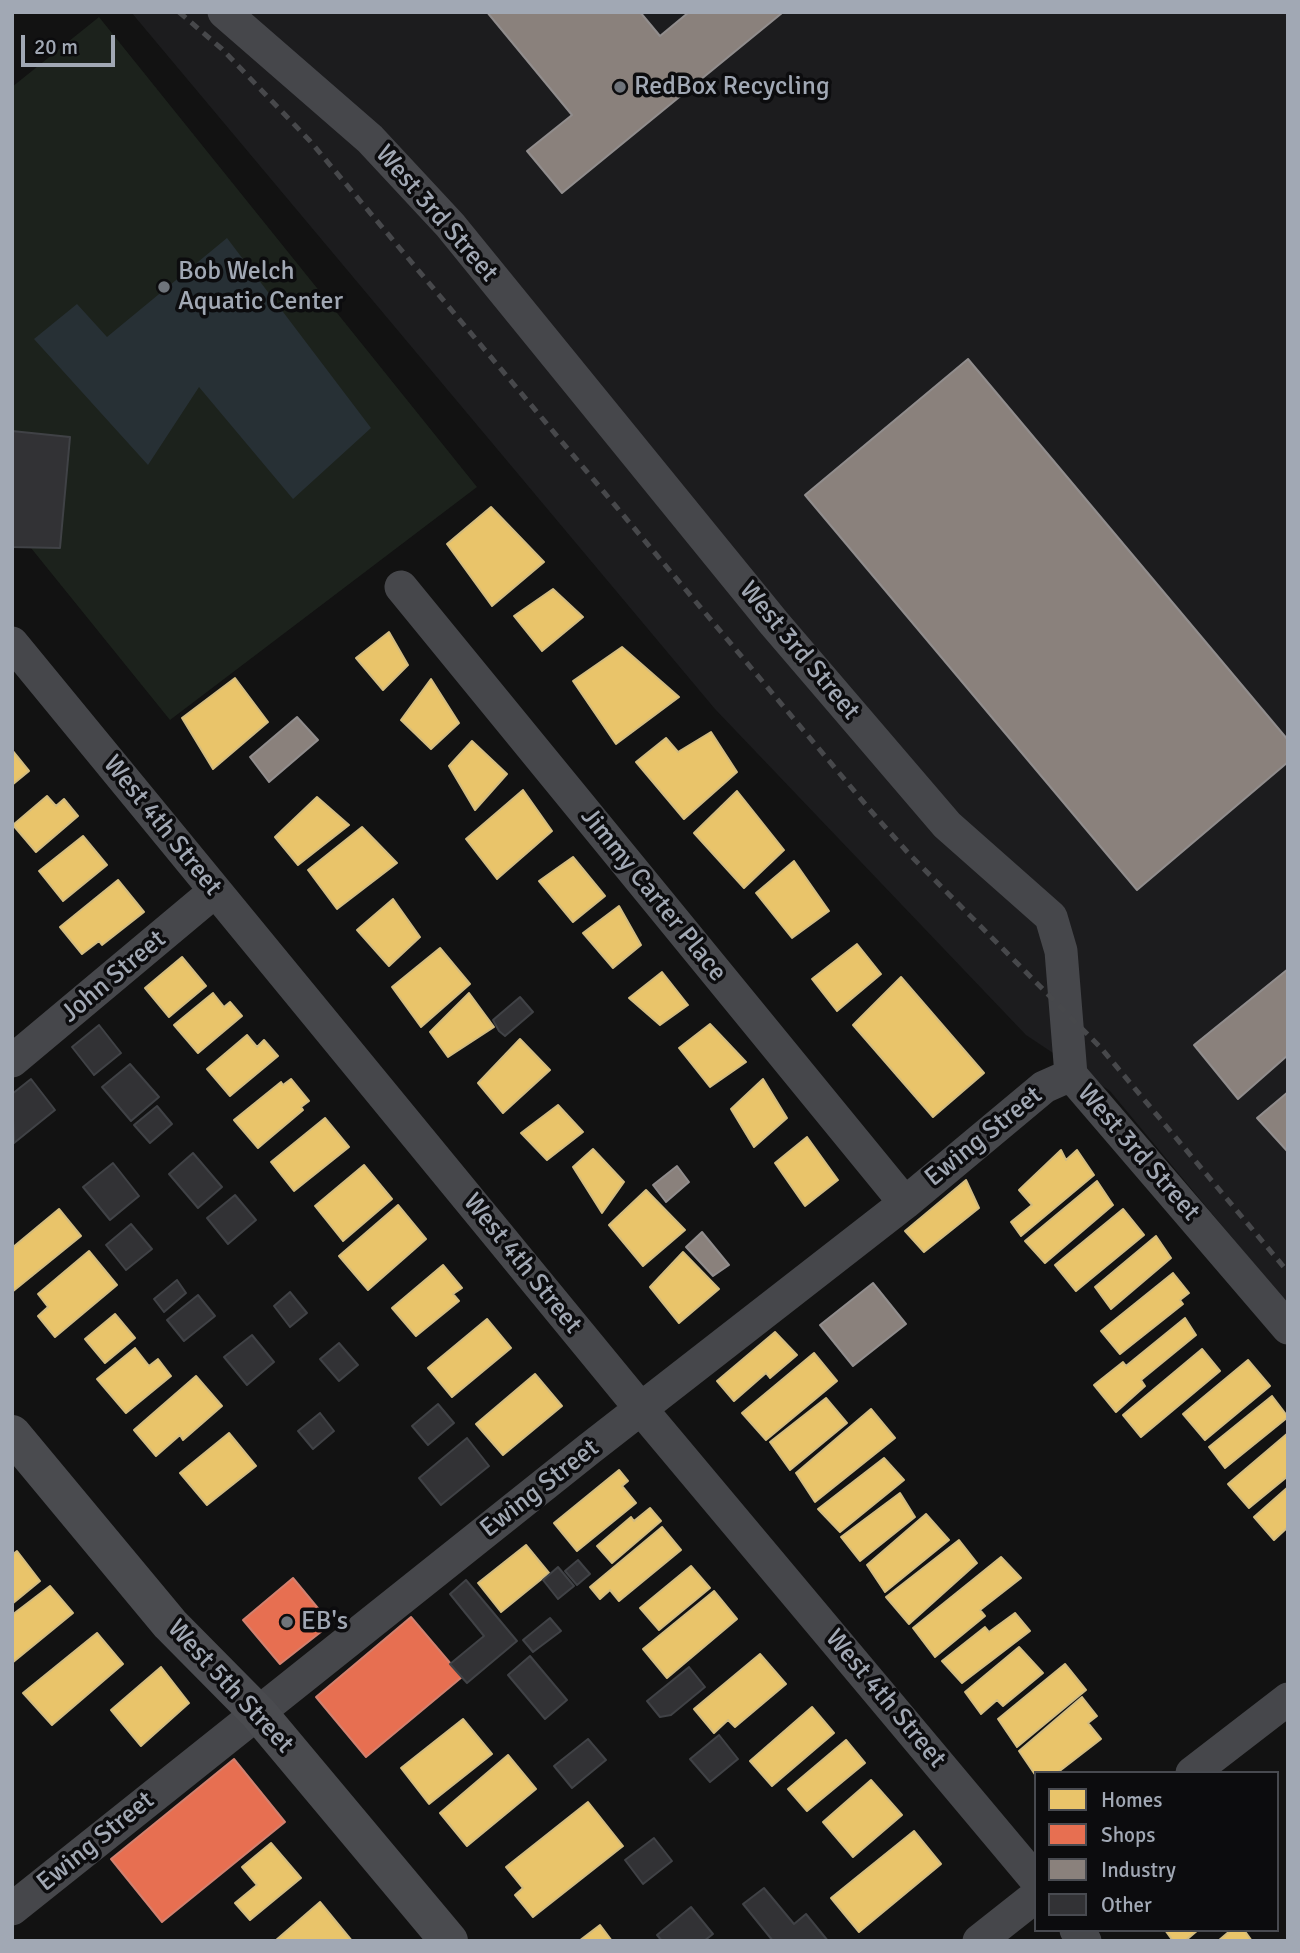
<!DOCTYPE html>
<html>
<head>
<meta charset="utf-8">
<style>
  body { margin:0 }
  #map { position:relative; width:1300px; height:1953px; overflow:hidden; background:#121212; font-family:Signika,sans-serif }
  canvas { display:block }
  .frame { position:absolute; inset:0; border:14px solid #a1a8b4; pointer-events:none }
  .legend { position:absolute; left:1034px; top:1771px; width:245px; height:161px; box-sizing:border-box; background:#0c0c0e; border:2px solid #484a50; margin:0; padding:9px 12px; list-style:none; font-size:21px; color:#a1a8b4 }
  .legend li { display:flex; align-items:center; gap:14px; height:35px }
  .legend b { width:35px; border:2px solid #484a50 }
  .scale { position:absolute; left:21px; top:35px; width:94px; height:32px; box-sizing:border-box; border:4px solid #a1a8b4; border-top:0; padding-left:9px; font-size:21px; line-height:24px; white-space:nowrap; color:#a1a8b4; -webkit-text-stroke:5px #0c0c0e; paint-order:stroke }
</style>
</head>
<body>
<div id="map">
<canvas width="1300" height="1953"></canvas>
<div class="frame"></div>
<ul class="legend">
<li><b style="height:19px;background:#e9c46a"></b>Homes</li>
<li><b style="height:19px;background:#e76f51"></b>Shops</li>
<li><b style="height:19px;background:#8a817c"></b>Industry</li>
<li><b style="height:19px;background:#323235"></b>Other</li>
</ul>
<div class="scale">20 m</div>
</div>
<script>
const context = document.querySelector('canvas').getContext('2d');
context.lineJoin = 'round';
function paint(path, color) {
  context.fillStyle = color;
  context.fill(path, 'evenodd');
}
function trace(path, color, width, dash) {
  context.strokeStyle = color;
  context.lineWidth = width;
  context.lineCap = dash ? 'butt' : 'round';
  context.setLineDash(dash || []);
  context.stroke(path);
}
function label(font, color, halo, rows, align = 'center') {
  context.font = font + ' Signika,sans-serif';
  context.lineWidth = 7;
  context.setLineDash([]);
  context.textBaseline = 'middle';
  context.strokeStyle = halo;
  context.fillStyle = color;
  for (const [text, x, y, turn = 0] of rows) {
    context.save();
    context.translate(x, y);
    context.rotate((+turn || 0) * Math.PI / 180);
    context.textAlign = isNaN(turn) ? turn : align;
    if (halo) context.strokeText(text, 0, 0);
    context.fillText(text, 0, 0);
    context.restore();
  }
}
const built = new Path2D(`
  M131 12H1288V1305L1110 1091 1026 1035 715 709Z`);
const green = new Path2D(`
  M99 17 477 487 170 720 31 548 12 547V87Z`);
const water = new Path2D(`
  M227 238 371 428 293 499 199 387 148 465 34 339 77 304 107 337Z`);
const homes = new Path2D(`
  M491 507 544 562 492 606 447 544Z
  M553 589 583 617 542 651 514 616Z
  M389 632 408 665 383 690 356 658Z
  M622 647 679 697 616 744 573 681Z
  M235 678 268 722 213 769 182 718Z
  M431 679 459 723 431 749 401 720Z
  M711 732 737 772 684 819 636 762 666 738 678 752Z
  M472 741 507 774 475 810 449 766Z
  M12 750 29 771 12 785Z
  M523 790 552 831 497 879 466 839Z
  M737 791 784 850 744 888 694 833Z
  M47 796 56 806 64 799 78 816 36 852 13 825Z
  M317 797 349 825 298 865 275 837Z
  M362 827 397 863 337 909 308 870Z
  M83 836 107 865 63 901 39 871Z
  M573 857 605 896 573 922 539 881Z
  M794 861 829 911 792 938 756 893Z
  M118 880 144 912 102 945 99 941 82 954 60 927Z
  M393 899 420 937 389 966 357 930Z
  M619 906 641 945 613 968 583 933Z
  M857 944 881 974 837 1011 812 979Z
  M440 948 470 984 421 1027 392 987Z
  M182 957 206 986 169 1017 145 988Z
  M662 972 688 1005 660 1025 629 998Z
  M901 977 984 1073 933 1117 853 1025Z
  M213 993 224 1007 230 1002 242 1016 198 1053 174 1025Z
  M469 993 494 1027 448 1057 430 1032Z
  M710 1024 746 1062 710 1087 679 1048Z
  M247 1035 257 1047 264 1040 278 1056 230 1096 207 1069Z
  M520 1039 550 1070 503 1113 478 1083Z
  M291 1079 309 1101 301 1107 303 1110 258 1148 234 1120 281 1082 283 1085Z
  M763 1079 787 1118 754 1147 731 1109Z
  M558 1105 583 1132 547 1160 521 1133Z
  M325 1118 349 1147 294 1191 271 1162Z
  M807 1137 838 1180 805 1206 775 1163Z
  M593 1149 624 1182 602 1213 573 1167Z
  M1061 1150 1066 1160 1077 1150 1094 1175 1021 1236 1011 1222 1032 1205 1019 1190Z
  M364 1165 392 1199 343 1241 315 1206Z
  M966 1180 979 1208 924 1252 905 1231Z
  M1097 1181 1113 1205 1045 1263 1025 1241Z
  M646 1190 685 1230 643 1266 609 1225Z
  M398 1205 426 1239 368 1290 339 1256Z
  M59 1209 81 1236 12 1292V1248Z
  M1123 1209 1144 1235 1076 1291 1055 1265Z
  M1156 1236 1171 1258 1111 1309 1095 1287Z
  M89 1251 117 1285 55 1337 38 1316 48 1307 38 1294Z
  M683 1252 719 1289 679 1323 650 1287Z
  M443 1265 462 1288 453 1294 459 1301 416 1336 392 1308Z
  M1173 1273 1189 1293 1180 1300 1183 1304 1120 1354 1101 1331Z
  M115 1314 135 1338 105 1363 85 1339Z
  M1185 1318 1196 1335 1141 1380 1145 1386 1116 1412 1094 1385 1123 1362 1126 1366Z
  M487 1319 511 1348 452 1397 428 1368Z
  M775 1332 797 1355 770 1378 766 1373 734 1401 717 1381Z
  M135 1348 149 1366 158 1359 171 1376 126 1413 97 1379Z
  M1202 1349 1220 1371 1141 1437 1123 1415Z
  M814 1353 837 1381 766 1440 742 1413Z
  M1248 1360 1270 1386 1205 1440 1183 1414Z
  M535 1374 562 1406 503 1455 476 1424Z
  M196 1376 222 1406 183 1440 180 1435 156 1456 134 1430Z
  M1272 1396 1288 1417 1225 1468 1209 1447Z
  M826 1398 847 1423 790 1470 770 1442Z
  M871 1409 895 1438 815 1502 796 1473Z
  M229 1433 256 1466 207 1505 180 1473Z
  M1288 1433V1476L1249 1508 1228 1484Z
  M884 1458 904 1480 840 1532 818 1509Z
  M619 1470 628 1481 622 1486 636 1503 577 1551 554 1523Z
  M1288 1487V1527L1274 1540 1254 1517Z
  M900 1493 915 1517 860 1561 841 1537Z
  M650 1508 661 1521 612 1563 597 1546 631 1517 634 1521Z
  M926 1514 949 1540 885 1592 867 1565Z
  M662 1527 681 1550 619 1601 610 1590 600 1599 590 1587Z
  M959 1540 977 1563 909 1624 886 1597Z
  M526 1545 549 1573 501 1612 478 1583Z
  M17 1551 40 1581 12 1604V1555Z
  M1001 1557 1021 1578 980 1610 985 1616 935 1657 913 1628Z
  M691 1566 710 1588 659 1630 640 1608Z
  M50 1586 73 1613 12 1663V1615Z
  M714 1591 737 1619 667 1678 643 1649Z
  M1015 1613 1030 1631 962 1683 942 1661 985 1627 989 1632Z
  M97 1633 123 1664 52 1725 23 1693Z
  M1019 1647 1043 1673 1003 1706 997 1700 981 1714 965 1692Z
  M760 1654 786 1684 735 1727 728 1720 714 1733 694 1709Z
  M1065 1664 1086 1690 1017 1747 998 1719Z
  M161 1667 189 1703 141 1746 111 1710Z
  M1082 1697 1097 1716 1088 1723 1101 1739 1057 1773H1036V1776L1019 1751Z
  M812 1707 834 1733 772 1786 750 1761Z
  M463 1719 492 1754 429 1804 401 1768Z
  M846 1740 865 1763 807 1811 788 1789Z
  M508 1755 536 1789 467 1846 440 1813Z
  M871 1780 902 1815 853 1857 823 1822Z
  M588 1802 623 1846 533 1917 515 1895 523 1888 506 1867Z
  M914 1831 941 1864 859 1932 831 1898Z
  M271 1843 301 1878 250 1920 235 1903 257 1885 242 1867Z
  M320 1902 352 1941H275Z
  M600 1925 612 1941H579Z
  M1165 1930H1198L1185 1941H1173Z
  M1231 1930H1244L1252 1941H1218Z`);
const shops = new Path2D(`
  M293 1578 331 1624 280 1664 243 1620Z
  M411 1617 462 1677 366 1757 316 1697Z
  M234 1759 285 1822 162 1922 111 1859Z`);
const industry = new Path2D(`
  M487 12H640L660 36 689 12 782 13 562 193 527 151 572 115Z
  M968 359 1288 740V762L1137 890 805 495Z
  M297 717 318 740 269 782 250 757Z
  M1288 969V1055L1238 1099 1194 1045Z
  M1288 1092V1152L1257 1118Z
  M677 1166 689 1182 666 1202 653 1185Z
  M702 1232 729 1265 713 1276 686 1247Z
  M873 1283 906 1324 853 1366 820 1325Z`);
const building = new Path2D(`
  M12 431 70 437 60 548 12 547Z
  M520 997 533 1012 505 1036 499 1031 493 1020Z
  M99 1025 121 1053 94 1075 72 1047Z
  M130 1064 159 1097 131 1121 102 1087Z
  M31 1079 55 1110 14 1143 12 1094Z
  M157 1106 172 1124 150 1143 134 1125Z
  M193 1153 222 1187 198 1208 169 1174Z
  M113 1163 139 1196 110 1220 83 1187Z
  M235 1195 256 1220 228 1244 207 1218Z
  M131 1224 152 1249 126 1270 106 1245Z
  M177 1280 186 1293 164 1312 154 1299Z
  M290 1292 307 1313 290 1327 274 1306Z
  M198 1295 215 1316 184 1341 167 1320Z
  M252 1335 274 1362 247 1385 224 1357Z
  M339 1343 358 1365 339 1381 320 1359Z
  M438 1404 454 1423 428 1445 412 1426Z
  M320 1413 334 1431 313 1449 298 1431Z
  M467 1438 489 1466 441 1505 419 1478Z
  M578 1560 590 1574 577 1585 565 1571Z
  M558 1567 574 1586 558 1599 543 1580Z
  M466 1580 517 1641 467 1683 450 1664 484 1636 450 1594Z
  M550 1618 561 1631 533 1652 523 1640Z
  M530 1656 567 1700 545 1719 508 1675Z
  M689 1667 705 1687 671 1715 660 1717 647 1701Z
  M719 1735 738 1759 710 1782 690 1759Z
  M588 1739 606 1760 572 1788 554 1766Z
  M654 1838 672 1861 643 1884 625 1860Z
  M764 1888 794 1924 806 1914 828 1941H773L743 1904Z
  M691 1907 713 1934 704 1941H662L657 1935Z`);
const street = new Path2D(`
  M224 12 370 139 450 225 774 623 947 825 1051 917 1061 951 1071 1075 1288 1328
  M401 587 905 1203
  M12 643 641 1409 1036 1880
  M12 1061 214 892
  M1192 1773 1288 1699
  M12 1909 589 1449 905 1203 1044 1087 1071 1075
  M1076 1930 1085 1941
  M979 1941 1036 1896`);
const secondary = new Path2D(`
  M12 1434 170 1624 259 1714 449 1941`);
const rail = new Path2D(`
  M179 12 222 49 310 141 871 811 910 855 1101 1048 1288 1272`);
const markers = [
  [620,87,7,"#6f747b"],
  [164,287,7,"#6f747b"],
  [287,1622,7,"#6f747b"]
];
const poiNames = [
  ["RedBox Recycling",634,87],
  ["Bob Welch",178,272],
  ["Aquatic Center",178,302],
  ["EB's",301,1622]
];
const streetNames = [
  ["West 3rd Street",436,214,49],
  ["West 3rd Street",799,651,50],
  ["West 4th Street",162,826,51],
  ["Jimmy Carter Place",653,895,51],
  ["John Street",114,977,-40],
  ["Ewing Street",984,1137,-39],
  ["West 3rd Street",1138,1153,49],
  ["West 4th Street",522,1264,51],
  ["Ewing Street",540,1489,-38],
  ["West 5th Street",230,1687,47],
  ["West 4th Street",885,1699,50],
  ["Ewing Street",96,1842,-39]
];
paint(built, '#1c1c1e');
paint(green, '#1c221c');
paint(water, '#273035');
paint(homes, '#e9c46a');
trace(homes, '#d3bc80', 2);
paint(shops, '#e76f51');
trace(shops, '#d2806f', 2);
paint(industry, '#8a817c');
trace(industry, '#918d8d', 2);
paint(building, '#323235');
trace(building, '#404246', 2);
trace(street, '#46474b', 33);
trace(secondary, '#4a4b4f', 38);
trace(rail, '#47484b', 5, [9, 7]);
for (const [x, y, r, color] of markers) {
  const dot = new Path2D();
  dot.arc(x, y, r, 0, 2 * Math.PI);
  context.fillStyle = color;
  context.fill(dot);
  trace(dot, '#0c0c0e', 2.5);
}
label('26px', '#a1a8b4', '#0c0c0e', poiNames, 'left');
label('26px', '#a1a8b4', '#0c0c0e', streetNames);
</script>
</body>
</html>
